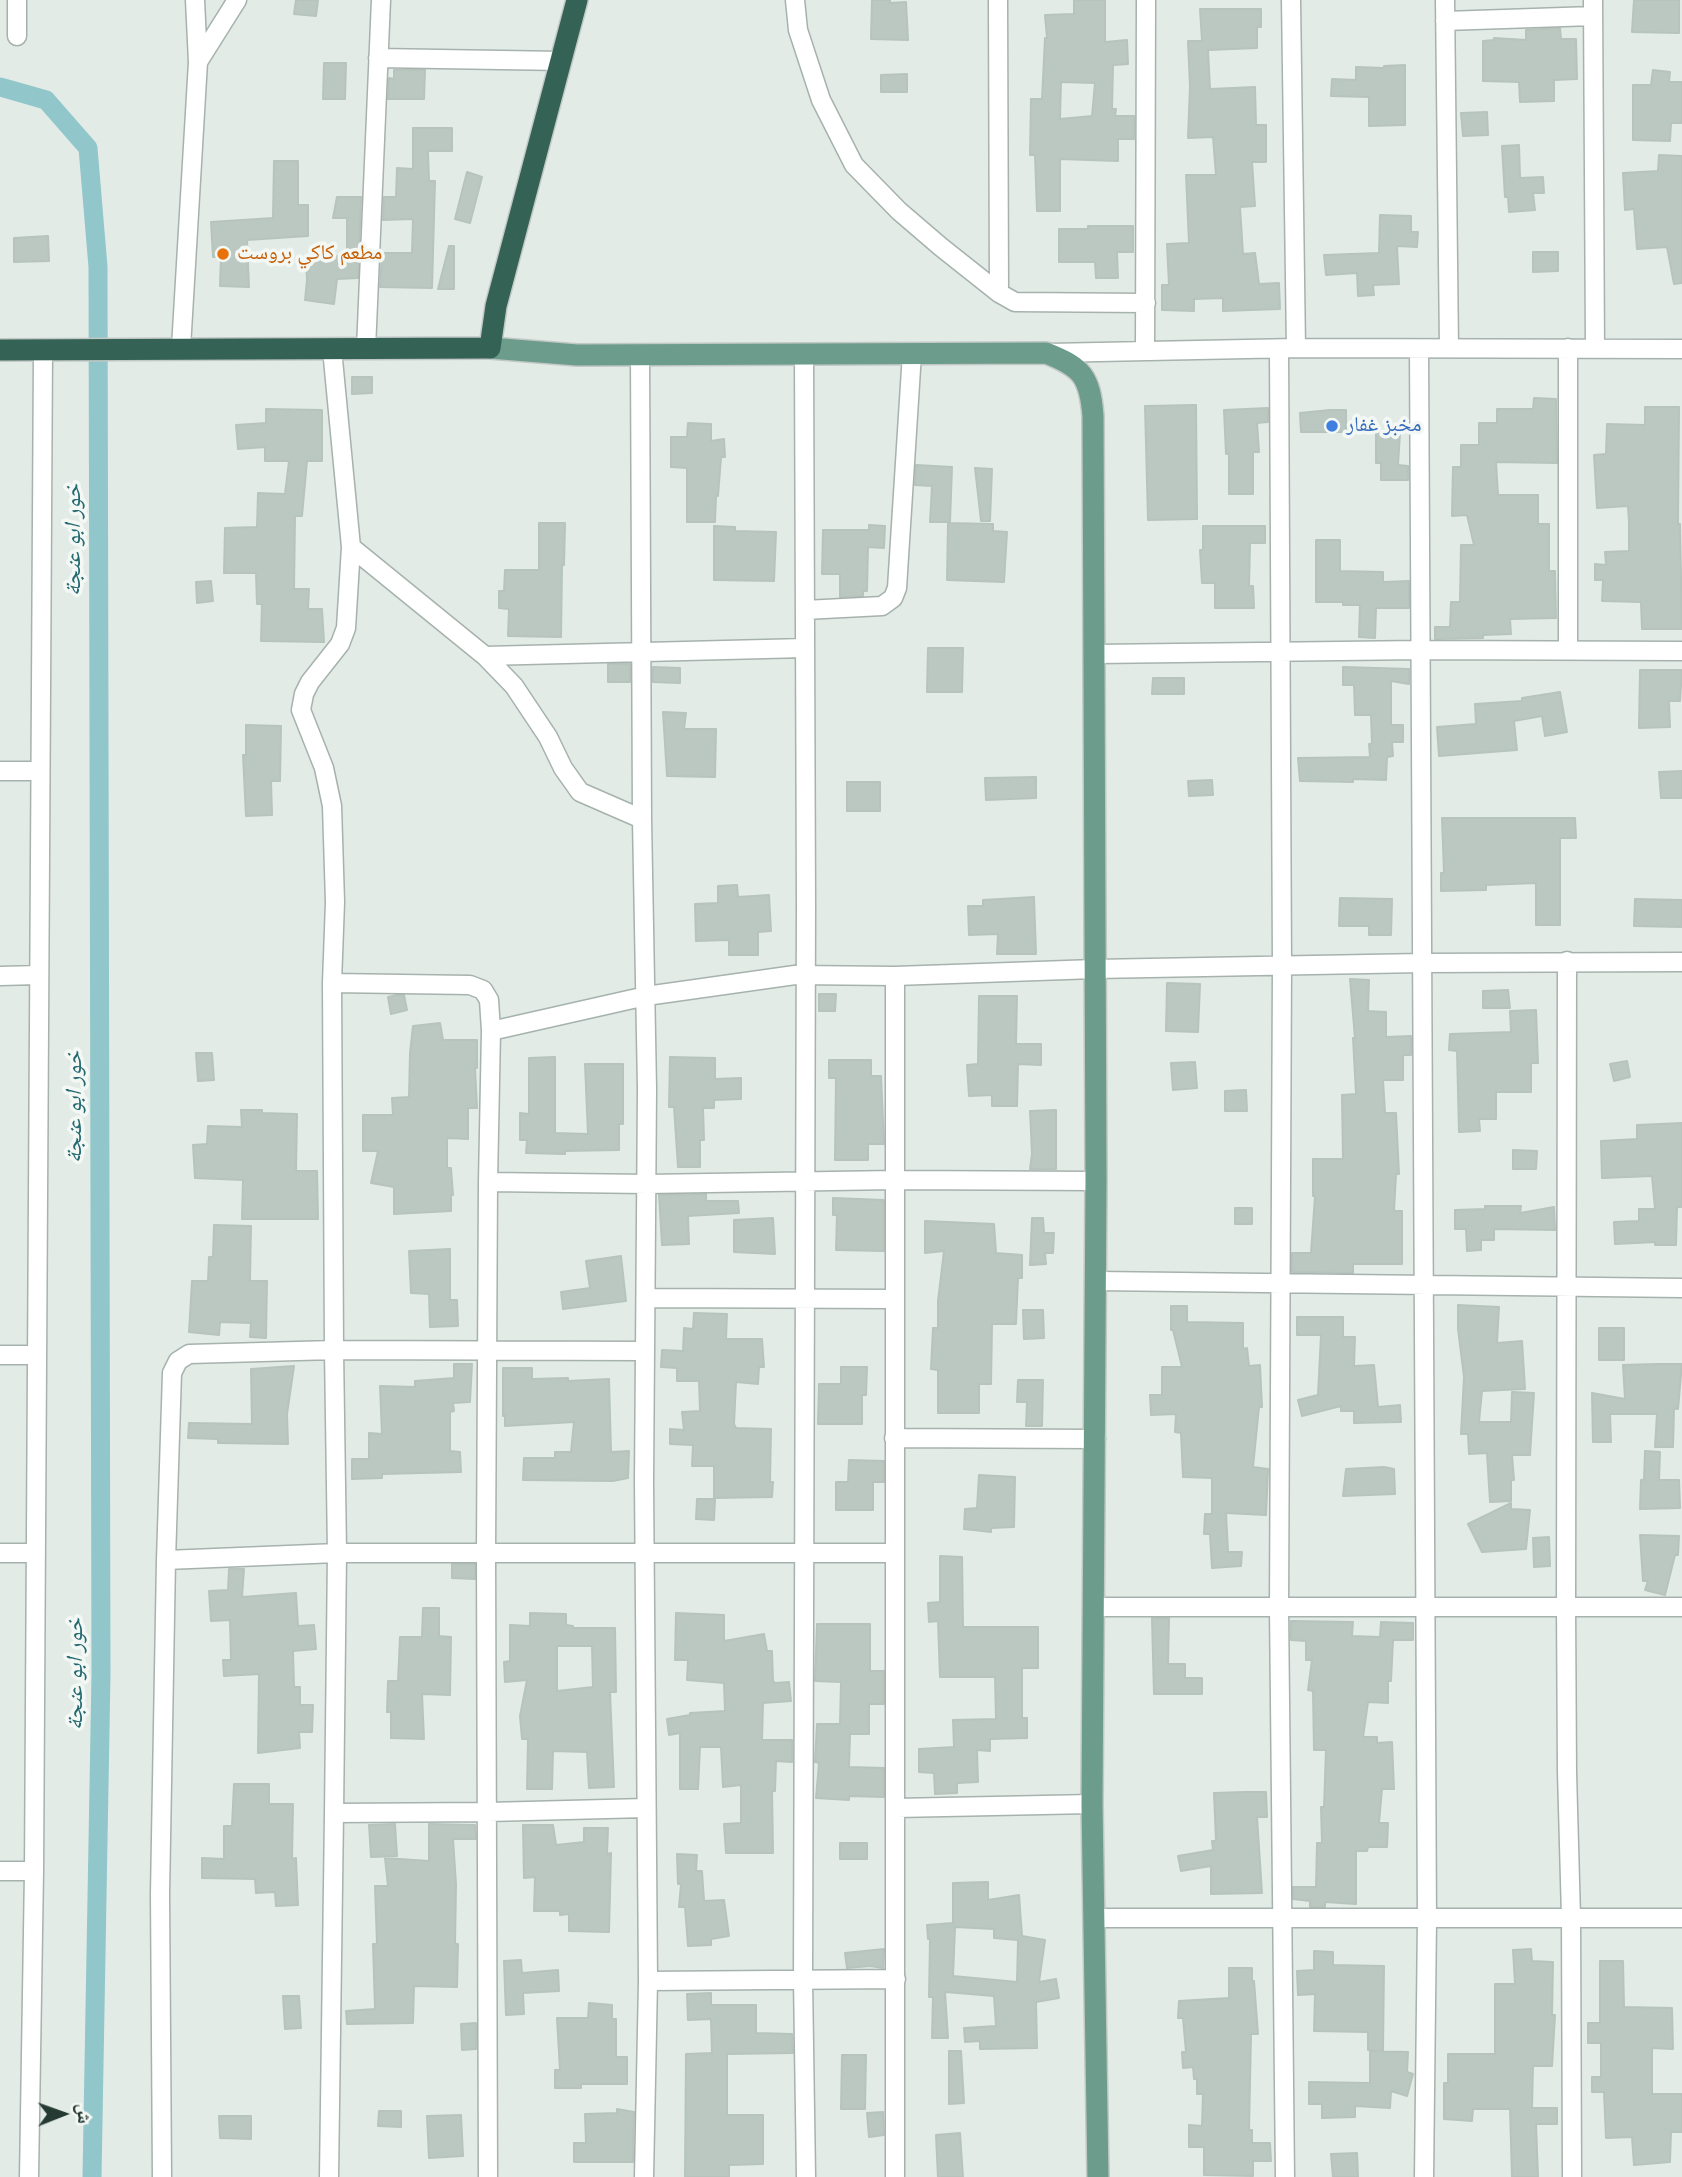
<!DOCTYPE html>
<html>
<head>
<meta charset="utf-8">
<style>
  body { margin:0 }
  #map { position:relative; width:1682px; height:2177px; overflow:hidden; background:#e3ebe7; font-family:Roboto,"Noto Naskh Arabic",sans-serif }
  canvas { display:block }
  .north { position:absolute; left:28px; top:2079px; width:70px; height:70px; -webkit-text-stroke:5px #f3f8f5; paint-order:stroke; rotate:89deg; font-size:19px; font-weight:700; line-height:28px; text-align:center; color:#253a33 }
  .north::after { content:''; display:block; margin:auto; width:24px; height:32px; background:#253a33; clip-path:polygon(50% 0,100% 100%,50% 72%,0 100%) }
</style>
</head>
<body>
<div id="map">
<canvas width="1682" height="2177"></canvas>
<div class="north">ش</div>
</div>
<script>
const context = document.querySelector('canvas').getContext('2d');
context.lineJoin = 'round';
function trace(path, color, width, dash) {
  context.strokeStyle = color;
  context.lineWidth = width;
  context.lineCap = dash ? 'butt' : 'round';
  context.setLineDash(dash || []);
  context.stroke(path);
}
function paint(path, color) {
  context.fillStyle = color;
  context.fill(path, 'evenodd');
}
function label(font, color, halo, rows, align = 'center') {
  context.font = font + ' Roboto,"Noto Naskh Arabic",sans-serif';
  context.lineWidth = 7;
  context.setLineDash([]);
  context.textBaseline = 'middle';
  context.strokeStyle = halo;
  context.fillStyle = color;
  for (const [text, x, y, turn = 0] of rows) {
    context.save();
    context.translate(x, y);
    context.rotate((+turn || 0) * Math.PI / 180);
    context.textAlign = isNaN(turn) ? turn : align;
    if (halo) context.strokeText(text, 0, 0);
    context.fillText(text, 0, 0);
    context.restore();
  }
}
const canal = new Path2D(`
  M0 87 46 100 88 148 98 267 101 1674 92 2177`);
const building = new Path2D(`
  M296 0H318L316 16 294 14Z
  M872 0H890V3L906 2 908 40 871 39Z
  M1074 0H1105V42L1127 40 1128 64 1113 65 1112 109H1116L1115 116H1134V139H1118V161L1060 159V211H1037L1035 155H1030L1031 99H1042L1045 38H1047L1045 15 1074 14ZM1061 82 1095 83 1092 116 1060 119Z
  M1634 0H1679V33L1632 32Z
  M1200 9H1261V27H1257V48L1208 50 1210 89 1255 87 1256 125H1266V162H1252L1255 206 1240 207 1243 254 1255 253 1259 284 1279 283 1280 309 1223 311V298L1194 299V311L1162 310V285H1169L1167 244 1189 243 1186 175H1216L1213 137 1188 138 1190 86 1188 41H1202Z
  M1560 28 1561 39H1576L1577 79 1554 80V101L1520 102 1519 82 1483 81V41L1494 40V38L1526 40V30Z
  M324 63H346L345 99H323Z
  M1405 65V125L1369 126V97L1331 96 1332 79 1356 80V67L1384 68V66Z
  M394 70H425L424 99H388L389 78 394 79Z
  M1653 70 1670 72 1669 82H1682V123H1671L1670 141 1633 140V85H1651Z
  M907 74V92H881V75Z
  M1487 112 1488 135 1463 136 1461 113Z
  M413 128H452V151H428L429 181H435L432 288 380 287 382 253H412L413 219 383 220 384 197H396L397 168 413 169Z
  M1519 145 1520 178 1543 177 1544 193H1533L1535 210 1509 212 1508 197H1505L1502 146Z
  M1659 155 1682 156V283L1674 284 1667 247 1637 249 1634 209 1625 210 1623 173 1658 171Z
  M274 161H298V205H308V236L247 240 249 287 220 286 221 257H213L211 222 273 218Z
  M467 172 482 177 470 223 455 219Z
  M337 197H361L358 278 337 279 334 304 305 300 307 280 306 257 347 256V218H333Z
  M1380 215 1411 216V232H1418L1417 247 1397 246 1399 284 1373 285 1374 295 1358 296 1357 273 1326 275 1324 255 1379 253Z
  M1088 226H1133V252H1117L1118 278H1096L1095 262H1059V229H1088Z
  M48 236 49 261 14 262V238Z
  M449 246H454V289H438Z
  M1533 252H1558V271L1533 272Z
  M352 377H372V393L352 394Z
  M1534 398 1556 399 1557 463 1496 462 1498 495H1538V524H1549V571H1555L1556 618 1510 619 1511 634 1483 635V638L1435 639V627H1450L1451 602H1460L1461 545H1474L1467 515 1452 516 1453 467H1461V445H1479V423H1497V409H1533Z
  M1196 405 1197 519 1148 520 1145 406Z
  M1645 407H1679L1678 524H1680L1682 629H1642L1641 602 1602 601 1603 580H1595V564L1606 565 1605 552 1629 551V522L1628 506 1597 508 1594 455 1606 454 1607 424 1645 425Z
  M1268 408V422L1257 423 1259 452H1253V494H1229V453L1226 454 1224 410Z
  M266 409 322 410V461H307L302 516H295L294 589H309L308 609H322L324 642 261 641 262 604H257L256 573H224L225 528 257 527 258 493 285 494 289 461H265V447L238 449 236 425 266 423Z
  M1330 410H1346V432H1301L1300 413Z
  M688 423 711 424V441L724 439 725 457H721L718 496 716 495 715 522H687V468L671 467V437H687Z
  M1376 432 1400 433 1398 465 1408 466V480H1381V463H1376Z
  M916 465 952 467 950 522H930L932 486 915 485Z
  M975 468 992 469 990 521H981Z
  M539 523H565L564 565H562L561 637 508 636 509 609 499 608V591H504L505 570H539Z
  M948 523 993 524V531L1007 532 1004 582 947 580Z
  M869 525 885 526 884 548 868 547 867 591H863V596L840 597V574H822L823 530H869Z
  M714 526 735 527V531L776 532 774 581 714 580Z
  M1203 526H1265V543H1250L1249 586H1253L1254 608H1215V583H1202L1200 550H1203Z
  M1316 540H1340V571L1383 572V582L1409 581V608H1376L1375 638 1359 637 1360 605H1343V602H1316Z
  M211 581 213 601 197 603 196 582Z
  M928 648H963L962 692H927Z
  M608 664H630V682H608Z
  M653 667 680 668V683L653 682Z
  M1343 667 1409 669V684L1391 681V725H1403V742H1392L1393 756 1387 757 1386 780 1353 779V782L1300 781 1298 758 1370 757 1369 744H1372L1371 715H1355L1354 685H1343Z
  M1640 670H1682L1680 701H1669L1670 727 1639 728Z
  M1153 678H1184V694H1152Z
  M1560 692 1567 732 1545 736 1542 716 1514 721 1517 750 1439 756 1437 727 1476 724 1475 704 1522 701V698Z
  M663 712 686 713 684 729H716L715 777 667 776Z
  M246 725 281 726 280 781H271L272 815 246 816 243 755H246Z
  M1682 771V798H1661L1659 772Z
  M1036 777V798L986 800 985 778Z
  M1212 780 1213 795 1189 796 1188 781Z
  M847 782H880V811H847Z
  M1442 818H1575L1576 838H1560V925H1536V883L1486 885V890L1441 891V873H1444Z
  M737 885 738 897 769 895 771 931 758 932V955H729V940L696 941 695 904 718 903V886Z
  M1034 897 1036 954H997L998 934 969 935 968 906H983V900Z
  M1340 898 1392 899 1391 935H1369V926H1339Z
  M1635 899 1682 900V927L1634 926Z
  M1350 979 1369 980 1368 1011 1386 1012V1037L1411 1036V1055H1403V1080H1383L1385 1113H1396L1399 1174H1396L1394 1211H1402V1264H1353V1273L1292 1272V1253H1311L1315 1196H1313V1159H1343L1342 1095 1356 1094 1353 1038H1355Z
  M1167 983 1200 984 1198 1032 1166 1031Z
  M1508 990 1510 1008H1483V991Z
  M819 994H836L835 1011H819Z
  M397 995H404L407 1010 391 1014 388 997Z
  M979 996H1017L1016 1044H1041V1065L1018 1064 1017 1106H992V1095L969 1096 967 1065 978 1064Z
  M1536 1010 1538 1063H1531V1092H1496V1119H1479L1480 1131 1459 1132 1457 1051 1449 1050 1450 1034 1511 1032 1510 1011Z
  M440 1023 443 1040H477V1068H475L477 1108H468V1139L447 1138V1168H451L453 1195H451V1211L394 1214V1187L371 1183 378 1151H363V1115H393L392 1098 409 1097 410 1053 413 1026Z
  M196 1053H212L214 1080 198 1081Z
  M555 1057V1133L588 1134 585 1064H623V1124H619V1150L565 1151V1154L526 1153 527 1140H520V1113L529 1114V1058Z
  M670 1057 715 1058V1079L741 1078V1099L714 1100V1108H703L704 1140H700V1167H678L674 1107H669Z
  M829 1060H871V1076H881L884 1144H868V1160H835L836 1078H829Z
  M1627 1061 1630 1077 1614 1081 1610 1064Z
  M1195 1062 1197 1088 1173 1090 1171 1063Z
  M1246 1090 1247 1111H1225V1091Z
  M241 1110H262V1113L297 1114 296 1171H317L318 1219H242L243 1180 195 1178 193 1145 207 1144 208 1126 242 1127Z
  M1056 1110V1169H1030L1032 1154 1030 1111Z
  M1682 1123V1207H1677L1676 1245H1655V1242L1615 1244 1614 1222 1639 1221V1209H1655L1652 1176 1602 1178 1601 1141 1637 1139V1125Z
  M1513 1150 1537 1151 1536 1169H1513Z
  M706 1194V1201H738L739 1213 688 1216 689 1244 662 1245 659 1195Z
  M833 1198 884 1200V1251L836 1250 837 1215H833Z
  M1485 1206H1521L1520 1213 1554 1207 1555 1230 1494 1229V1240H1481V1250L1467 1251 1466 1229H1455V1210L1485 1209Z
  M1235 1208H1252V1224H1235Z
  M773 1218 775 1254 734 1252V1220Z
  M1032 1218H1043L1044 1233H1054L1053 1253H1045L1046 1264 1030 1265Z
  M925 1221 994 1224 996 1253 1022 1255V1278H1018L1016 1324H992L991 1384H979V1413H938V1370L931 1369 933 1328H938V1301L944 1251 925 1253Z
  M214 1225 251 1226 250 1281H267L266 1338 250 1337 251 1323 220 1322 219 1335 189 1332 192 1281H208L209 1257H213Z
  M450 1249V1300H457L458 1326 430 1327 429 1294 411 1293 409 1251Z
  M621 1256 626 1301 563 1309 561 1292 590 1288 586 1261Z
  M1458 1305 1499 1307 1497 1343 1522 1341 1525 1389 1482 1391 1479 1422H1511L1512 1392 1534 1393 1530 1455H1512L1514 1480H1511V1501L1490 1502 1487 1453 1469 1454 1468 1434H1461L1464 1377 1458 1329Z
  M1171 1306H1187V1322L1243 1323V1349L1247 1348 1249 1366 1260 1365 1262 1407H1259L1253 1467 1268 1469 1266 1515 1226 1513 1228 1552H1242L1241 1566 1212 1568 1210 1534H1204L1205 1514H1212V1478L1183 1477 1181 1433 1175 1432 1176 1414 1151 1415 1150 1395H1162V1367H1182L1173 1330H1171Z
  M1023 1310H1043L1044 1338 1024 1339Z
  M694 1313 727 1314 726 1339H762L764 1367H759L758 1384 736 1382 734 1424 736 1428 771 1429 770 1482H773L772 1497 714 1498V1466H692L693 1445 670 1444V1429L684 1430 682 1412 700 1411 699 1381H677V1368L661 1367 662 1350 683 1351 684 1328 693 1329Z
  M1297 1317H1343V1337H1355L1354 1366 1374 1365 1378 1407 1400 1405 1401 1422 1354 1423V1411H1341V1406L1302 1416 1298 1400 1318 1395 1321 1335H1297Z
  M1599 1328H1624V1360H1599Z
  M454 1364H472L470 1402 453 1403 454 1411 450 1412V1451L460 1452 461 1472 382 1474V1478L352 1479V1459H369V1433L382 1434 380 1386 415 1387V1381L454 1378Z
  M1657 1364H1682L1678 1409 1674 1408 1673 1447H1655L1657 1414H1610L1611 1442H1593L1592 1393 1625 1399 1623 1365Z
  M294 1366 287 1414 288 1444 218 1443V1439L188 1438 189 1423 252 1424 251 1369Z
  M841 1367H867L866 1395H862V1424H818L819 1384H841Z
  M503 1368H532V1379L568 1378V1381L609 1379 611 1452 629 1451 628 1478 613 1481 523 1480 524 1458H555V1452H571L574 1422 505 1426V1415L503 1416Z
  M1018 1380H1043L1042 1426H1026L1027 1402H1017Z
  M1645 1451 1660 1452 1659 1480H1679L1680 1508 1640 1509 1641 1480H1644Z
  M849 1460 884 1461V1482H873V1510H836V1482H848Z
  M1384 1467 1394 1469 1395 1494 1343 1496 1346 1469Z
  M979 1475 1015 1477 1014 1527 991 1528V1532L964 1529 965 1509 977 1508Z
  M697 1499H715L714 1520 696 1519Z
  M1511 1503V1509L1530 1510 1526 1549 1482 1552 1468 1524Z
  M1640 1535 1679 1536 1678 1555H1675L1665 1595 1645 1590 1648 1581H1643Z
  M1549 1537 1550 1566 1534 1567 1533 1538Z
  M940 1556 962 1557 963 1627H1038V1668H1022V1718H1027V1738L990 1739V1751L977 1750 978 1782 957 1783V1793L935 1794 934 1773 919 1772V1749L954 1747 953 1720 996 1719 995 1677H940L938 1621 929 1622 928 1603 940 1602Z
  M452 1564H475V1579L452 1578Z
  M229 1569H244L242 1597 296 1593 298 1626 314 1625 316 1649 293 1651 294 1687H300V1705H313L312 1732H299L300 1748 258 1753 259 1674 224 1676 223 1660H231L230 1620 211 1621 209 1591 228 1590Z
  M423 1608H439V1636L451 1637 450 1695 422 1694 424 1739 391 1738V1712H387L388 1681H398L400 1637H422Z
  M530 1613 566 1614V1625L573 1626V1628H615L616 1692H610L614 1787 589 1788 587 1752 553 1751 552 1789H527L528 1739H522L520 1716 527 1680 505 1682 504 1662 510 1661V1625L530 1626ZM557 1646H592L593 1687 557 1691Z
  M676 1613 724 1615V1641L764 1634 767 1651H772L773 1681 775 1683 789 1682 791 1701 763 1703 762 1740H792V1762L776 1761 775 1791H772L773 1853H726L724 1824 741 1823V1785L723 1787 721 1747H700L698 1789H680V1733L669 1735 667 1719 690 1715V1713L725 1711 724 1683 687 1680 688 1660H675Z
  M1152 1618H1169L1168 1664H1185V1678H1202V1694H1154Z
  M1291 1621 1353 1622 1352 1636 1380 1637 1381 1622 1413 1623V1640H1393L1391 1681H1388V1703L1368 1702 1363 1737H1377V1743L1392 1742 1394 1789H1382L1379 1823H1388L1387 1847H1368L1367 1851H1356V1904L1325 1902V1907H1310V1901L1293 1899V1887H1316L1317 1843H1322L1321 1807H1324L1326 1750H1314L1313 1691 1308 1690 1312 1660H1306V1641L1291 1640Z
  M817 1624H870V1671H884V1704H869V1734H850L849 1767 884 1768V1797L849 1796V1800L816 1798 819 1763 815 1762 817 1724H840L841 1682 815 1681Z
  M234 1784H269V1804H293L292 1859 296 1858 298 1905 276 1906 275 1892 256 1893 255 1879 202 1878V1858L224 1859V1826H232Z
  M1245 1792H1266L1267 1817H1257L1262 1893 1211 1894V1866L1181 1871 1178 1856 1213 1850 1212 1841H1216L1214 1793Z
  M395 1824 397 1856 371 1857 369 1825Z
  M429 1824 475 1825 476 1839H453L456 1884 455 1944H458L457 1987 414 1986 413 2023 347 2024 346 2011 375 2009 373 1944H377L375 1886H388L385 1858 429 1861Z
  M523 1825H553L556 1845 584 1842V1828H608L607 1854 611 1853 609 1932 569 1931V1914L560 1915V1911H534L535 1877 524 1878Z
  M840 1843H867V1859H840Z
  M677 1854 697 1855 696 1871H702L704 1901 724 1900 729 1936 711 1939V1945L688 1946 685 1907H679L681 1884H678Z
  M988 1882V1900L1019 1895 1022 1936 1045 1940 1039 1982 1056 1979 1059 1998 1036 2002 1037 2048 980 2049V2041L965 2042 964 2028 996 2026 994 1996 945 1992 948 2038H932L933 1997H929L930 1939H928L927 1925 953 1923V1883ZM955 1927 994 1929V1938L1018 1940 1017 1982 953 1976Z
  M884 1949 883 1968 870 1966 847 1968 845 1953Z
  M1531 1949 1532 1961 1553 1962 1552 2015H1555L1552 2066H1533L1532 2108H1557V2124H1536L1538 2177H1512L1510 2109H1473L1472 2121 1444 2119V2083H1448V2054H1495V1984H1515L1513 1950Z
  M1314 1951 1333 1952V1965L1384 1966 1383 2051 1368 2050V2032L1314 2031 1315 1994 1298 1995 1297 1971 1314 1970Z
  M521 1960 522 1973 558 1970 559 1991 523 1993 524 2014 506 2015 504 1961Z
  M1600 1961H1623L1624 2007 1672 2008 1673 2049 1652 2048V2094H1682V2132H1671L1670 2162 1634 2165 1632 2137 1606 2138 1604 2092H1592V2077H1601V2043H1588V2023H1600Z
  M1229 1968H1252V1981H1254L1258 2034H1251L1249 2130H1252V2143H1270L1271 2161H1253V2176L1204 2175V2147H1189V2125L1202 2126 1203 2094H1197V2079H1194L1193 2067 1183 2068 1182 2052H1186L1183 2018H1178L1179 2001 1229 1998Z
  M711 1993V2005H756V2033L792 2034 793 2053 727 2054V2115H763V2164L729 2165V2177H685L686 2054 712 2053 711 2019 688 2020 687 1994Z
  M283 1996H299L301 2028 285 2029Z
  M589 2003 612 2005V2019H616V2057H627V2084H581V2088H555V2070H560L557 2018H588Z
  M476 2023V2049L462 2050 461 2024Z
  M949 2051H961L964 2103 949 2104Z
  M1370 2051 1408 2052 1407 2072 1413 2074 1407 2096 1391 2091 1390 2108 1355 2106V2117L1322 2118V2104H1309V2082L1370 2083Z
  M842 2055H866L865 2109H841Z
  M617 2109 634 2112 633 2162H574V2143H586L585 2114 617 2113Z
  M379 2111H401V2127L378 2126Z
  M883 2112 884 2135 869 2137 867 2113Z
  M461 2115 463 2156 429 2158 427 2116Z
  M219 2116H251V2139L220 2138Z
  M960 2133 963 2177H938L936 2135Z
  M1357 2153 1358 2177H1333L1331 2154Z`);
const minor = new Path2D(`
  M795 0 798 30 821 100 854 165 899 211 941 247 999 293 1015 302 1146 303
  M998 0 999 293
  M1291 0 1296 348
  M1445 0 1449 348
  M1593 0 1595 348
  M1445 21 1593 16
  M17 36V0
  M378 58 562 61
  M198 62 237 0
  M181 348 198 62 195 0
  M332 349 351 547 346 628 340 644 310 682 304 694 301 710 324 768 332 806 335 902 332 983 334 1350 645 1351
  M366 349 381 0
  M1279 349 1282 966 1279 1607 1285 2177
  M1419 349 1427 1919 1424 2177
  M1145 350 1146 0
  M1049 353 1296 348 1682 349
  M640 354 642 819 647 1089 644 1482 648 1981 644 2177
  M804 354 806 906 803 1979 806 2177
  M351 547 485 656 514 686 548 737 563 768 580 792 642 819
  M805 610 882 606 893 598 897 588 912 353
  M1568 650V348
  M1096 654 1421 650 1682 651
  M485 656 805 648
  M0 771H40
  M1567 961 1566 1606 1567 1772 1571 1917 1572 2177
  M0 976 39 975
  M332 983 470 985 483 990 489 1000 491 1031 488 1182 486 1553 488 2177
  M491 1031 646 996 795 975 895 976 1095 969 1422 963 1682 962
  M488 1182 647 1184 894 1180 1096 1181
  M1096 1281 1682 1288
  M646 1298 894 1299
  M0 1355H37
  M894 1438 1096 1439
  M0 1553H36
  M1093 1607H1682
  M646 1808 488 1812 334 1813 337 1553 334 1350 189 1354 178 1361 172 1373 166 1560 337 1553H894
  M896 1808 1092 1804
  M0 1871H34
  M1093 1918H1682
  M648 1981 896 1979
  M29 2177 34 1871 43 350
  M162 2177 160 1894 166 1560
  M329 2177 334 1813
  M895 2177V976`);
const major = new Path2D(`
  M490 348 577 355 1046 353C1082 367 1090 377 1093 416L1096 1181 1092 1804 1098 2177`);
const highway = new Path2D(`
  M0 350 490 348 496 306 577 0`);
const markers = [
  [223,254,7,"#e8710a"],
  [1332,426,7,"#3f7fe0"]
];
const foodNames = [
  ["مطعم كاكي بروست",237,254]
];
const shopNames = [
  ["مخبز غفار",1346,426]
];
const waterNames = [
  ["خور ابو عنجة",74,540,-90],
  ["خور ابو عنجة",75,1107,-90],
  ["خور ابو عنجة",76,1674,-90]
];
trace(canal, '#91c6ca', 19);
paint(building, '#bbc8c2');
trace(building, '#b6c4bd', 2);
trace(minor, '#a6b2ad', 21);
trace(major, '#c2c8c6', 24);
trace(highway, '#c2c8c6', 24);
trace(minor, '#fff', 18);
trace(major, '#6c9c8b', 21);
trace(highway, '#346355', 21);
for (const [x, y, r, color] of markers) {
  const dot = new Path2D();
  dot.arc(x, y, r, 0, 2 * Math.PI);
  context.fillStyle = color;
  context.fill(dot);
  trace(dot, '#f3f8f5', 2.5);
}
label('21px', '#c56008', '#f3f8f5', foodNames, 'left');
label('21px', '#366cbe', '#f3f8f5', shopNames, 'left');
label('italic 23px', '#256970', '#f3f8f5', waterNames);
</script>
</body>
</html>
